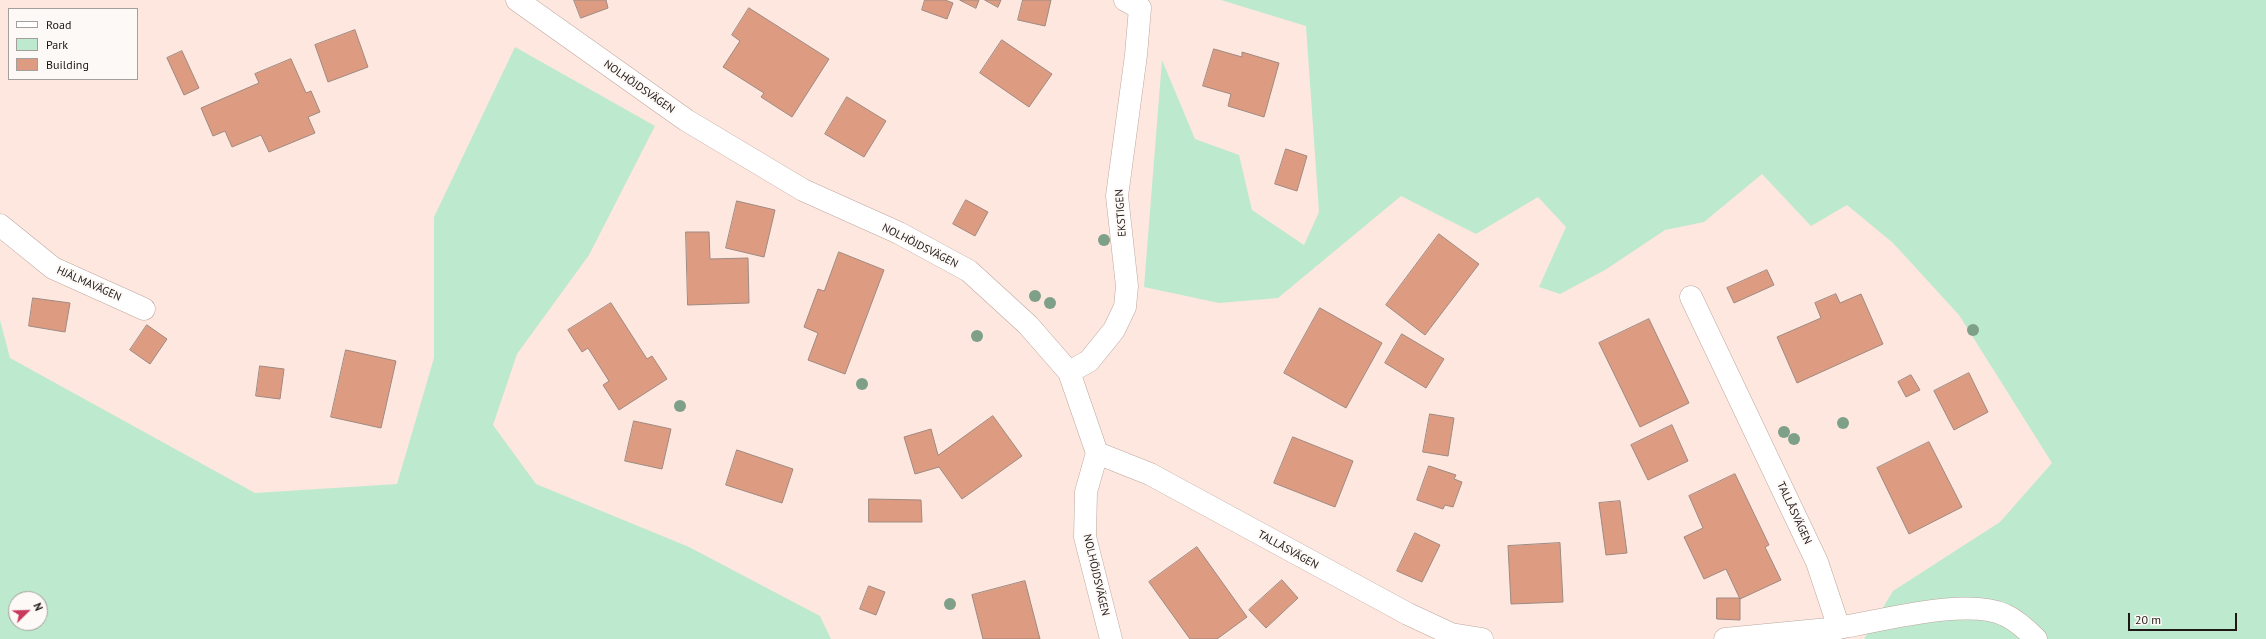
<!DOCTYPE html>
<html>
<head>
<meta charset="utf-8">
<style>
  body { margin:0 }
  #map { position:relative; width:2266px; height:639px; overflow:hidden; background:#fee7de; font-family:"PT Sans",sans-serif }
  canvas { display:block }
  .legend { position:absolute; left:8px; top:8px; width:130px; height:72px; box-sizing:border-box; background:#fdf9f7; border:1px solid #a49f9c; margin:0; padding:5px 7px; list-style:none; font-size:12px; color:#1f1714 }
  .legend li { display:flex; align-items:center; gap:8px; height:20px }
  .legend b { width:20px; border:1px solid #a49f9c }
  .north { position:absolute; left:8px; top:591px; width:40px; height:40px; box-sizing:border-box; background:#fdf9f7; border:1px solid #a49f9c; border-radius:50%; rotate:67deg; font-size:11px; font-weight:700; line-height:16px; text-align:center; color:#1f1714 }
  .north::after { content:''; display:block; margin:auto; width:14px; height:18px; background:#c8395c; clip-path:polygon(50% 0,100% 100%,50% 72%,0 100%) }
  .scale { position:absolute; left:2128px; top:613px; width:109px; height:18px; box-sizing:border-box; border:2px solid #1f1714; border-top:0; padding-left:5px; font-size:12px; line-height:14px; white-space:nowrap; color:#1f1714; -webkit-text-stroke:3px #fdf9f7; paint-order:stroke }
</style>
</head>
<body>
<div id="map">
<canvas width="2266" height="639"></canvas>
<ul class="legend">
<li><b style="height:5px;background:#fff"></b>Road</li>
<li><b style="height:11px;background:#bde9ce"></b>Park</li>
<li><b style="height:11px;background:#dd9c81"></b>Building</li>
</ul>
<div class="north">N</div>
<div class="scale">20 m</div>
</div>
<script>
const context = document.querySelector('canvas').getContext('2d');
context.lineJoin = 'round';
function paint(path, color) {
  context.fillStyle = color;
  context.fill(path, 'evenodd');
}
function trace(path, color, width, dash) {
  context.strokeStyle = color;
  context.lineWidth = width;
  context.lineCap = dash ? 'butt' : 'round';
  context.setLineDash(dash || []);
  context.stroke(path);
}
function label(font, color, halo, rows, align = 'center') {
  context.font = font + ' "PT Sans",sans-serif';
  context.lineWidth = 4;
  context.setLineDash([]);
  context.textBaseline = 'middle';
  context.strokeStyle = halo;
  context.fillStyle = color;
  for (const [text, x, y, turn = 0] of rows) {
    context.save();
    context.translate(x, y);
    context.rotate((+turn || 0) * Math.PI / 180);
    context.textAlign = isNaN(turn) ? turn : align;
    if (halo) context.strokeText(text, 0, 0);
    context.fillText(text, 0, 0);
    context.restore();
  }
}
const green = new Path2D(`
  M1221 0H2266V639H1864L1893 591 2000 522 2052 463 1959 315 1893 243 1847 205 1811 226 1762 174 1704 222 1665 230 1605 270 1560 294 1539 287 1566 227 1538 197 1476 234 1401 196 1278 298 1219 303 1144 287 1162 60 1195 139 1239 155 1252 210 1304 245 1319 212 1306 26Z
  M515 47 655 126 589 255 517 354 493 425 536 484 689 547 820 616 831 639H0V320L10 358 255 493 397 484 434 358V217ZM16 599H40V623H16Z`);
const building = new Path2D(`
  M574 0H606L608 8 581 18Z
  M925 0H945L953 3 947 19 922 10Z
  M960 0H979L976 8Z
  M985 0H1001L998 7Z
  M1023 0H1051L1045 26 1018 20Z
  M749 8 829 59 792 117 761 97 764 93 723 67 740 41 732 35Z
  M355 30 368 67 328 82 315 45Z
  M1002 40 1052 74 1029 107 980 73Z
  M1214 49 1242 57V52L1279 63 1264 117 1228 106 1231 94 1203 86Z
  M182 51 199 88 184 95 167 58Z
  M291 59 306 93 311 91 320 112 308 117 315 133 269 152 261 135 232 147 225 131 213 136 201 108 259 83 255 74Z
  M847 97 886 121 864 157 825 134Z
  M1286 149 1307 156 1297 191 1275 184Z
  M966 200 988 212 975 236 953 224Z
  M737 201 775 210 764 257 726 248Z
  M686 232H709L710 259 748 258 749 303 688 305Z
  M1439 234 1479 264 1425 335 1386 305Z
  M839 252 884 270 845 374 808 360 818 333 804 327 818 289 824 291Z
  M1767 270 1774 285 1734 303 1727 288Z
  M1836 294 1840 303 1861 294 1883 344 1797 383 1777 337 1821 318 1815 303Z
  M33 298 70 303 65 332 29 326Z
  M611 303 647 359 652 356 667 379 619 410 603 385 609 381 588 348 582 352 568 330Z
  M1320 308 1382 343 1346 408 1284 373Z
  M1649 319 1689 403 1640 427 1599 343Z
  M147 325 167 339 150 364 130 350Z
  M1402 334 1444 359 1426 388 1385 363Z
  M346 350 396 361 381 428 331 417Z
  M260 366 284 369 280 399 256 396Z
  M1969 373 1988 412 1954 430 1934 391Z
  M1911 375 1920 390 1906 397 1898 382Z
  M1430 414 1454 418 1448 456 1423 452Z
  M993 416 1022 456 962 499 939 467 915 474 904 437 931 429 938 455Z
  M634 421 671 429 662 469 625 461Z
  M1672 425 1688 461 1648 480 1631 445Z
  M1293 437 1353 461 1335 507 1274 483Z
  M1929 442 1962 507 1909 534 1877 468Z
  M737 450 793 469 782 503 726 485Z
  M1429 466 1456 475 1454 479 1462 482 1453 507 1445 505 1443 509 1417 500Z
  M1735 474 1769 545 1765 547 1781 580 1740 599 1726 569 1704 579 1684 537 1703 528 1689 496Z
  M869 499 921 500 922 522H869Z
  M1620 501 1627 553 1606 555 1599 503Z
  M1415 533 1440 545 1422 582 1397 571Z
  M1560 543 1563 602 1511 604 1508 546Z
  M1197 547 1247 617 1217 639H1190L1149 582Z
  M1282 580 1298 598 1266 628 1249 610Z
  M1025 581 1040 639H983L972 595Z
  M869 586 885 592 876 615 860 609Z
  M1717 598H1740V620L1717 619Z`);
const minor = new Path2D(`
  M517 0 686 120 803 190 899 233 969 271 1028 325 1069 372 1097 453 1086 492 1085 537 1111 639
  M0 225 53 268 144 309
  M1691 297 1817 562 1839 628 1725 639
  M1069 372 1089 361 1114 330 1125 307 1127 286 1117 196 1136 55 1140 8 1125 0
  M1097 453 1150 474 1408 614 1451 634 1482 639
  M1839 628C1880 621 1968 597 2005 615 2016 620 2027 630 2036 639`);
const trees = [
  [1104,240],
  [1035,296],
  [1050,303],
  [1973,330],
  [977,336],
  [862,384],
  [680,406],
  [1843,423],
  [1784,432],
  [1794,439],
  [950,604]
];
const streetNames = [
  ["NOLHÖJDSVÄGEN",639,87,35],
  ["EKSTIGEN",1121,213,-94],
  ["NOLHÖJDSVÄGEN",920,246,27],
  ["HJÄLMAVÄGEN",89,284,24],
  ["TALLÅSVÄGEN",1794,513,65],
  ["TALLÅSVÄGEN",1288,550,29],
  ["NOLHÖJDSVÄGEN",1096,575,77]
];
paint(green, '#bde9ce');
paint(building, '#dd9c81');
trace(building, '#9e8981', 1);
trace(minor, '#bca79e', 23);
trace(minor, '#fff', 22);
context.fillStyle = '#7fa088';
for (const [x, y] of trees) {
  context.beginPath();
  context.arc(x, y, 6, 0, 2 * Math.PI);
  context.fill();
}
label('11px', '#1f1714', '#fdf9f7', streetNames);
</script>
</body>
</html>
